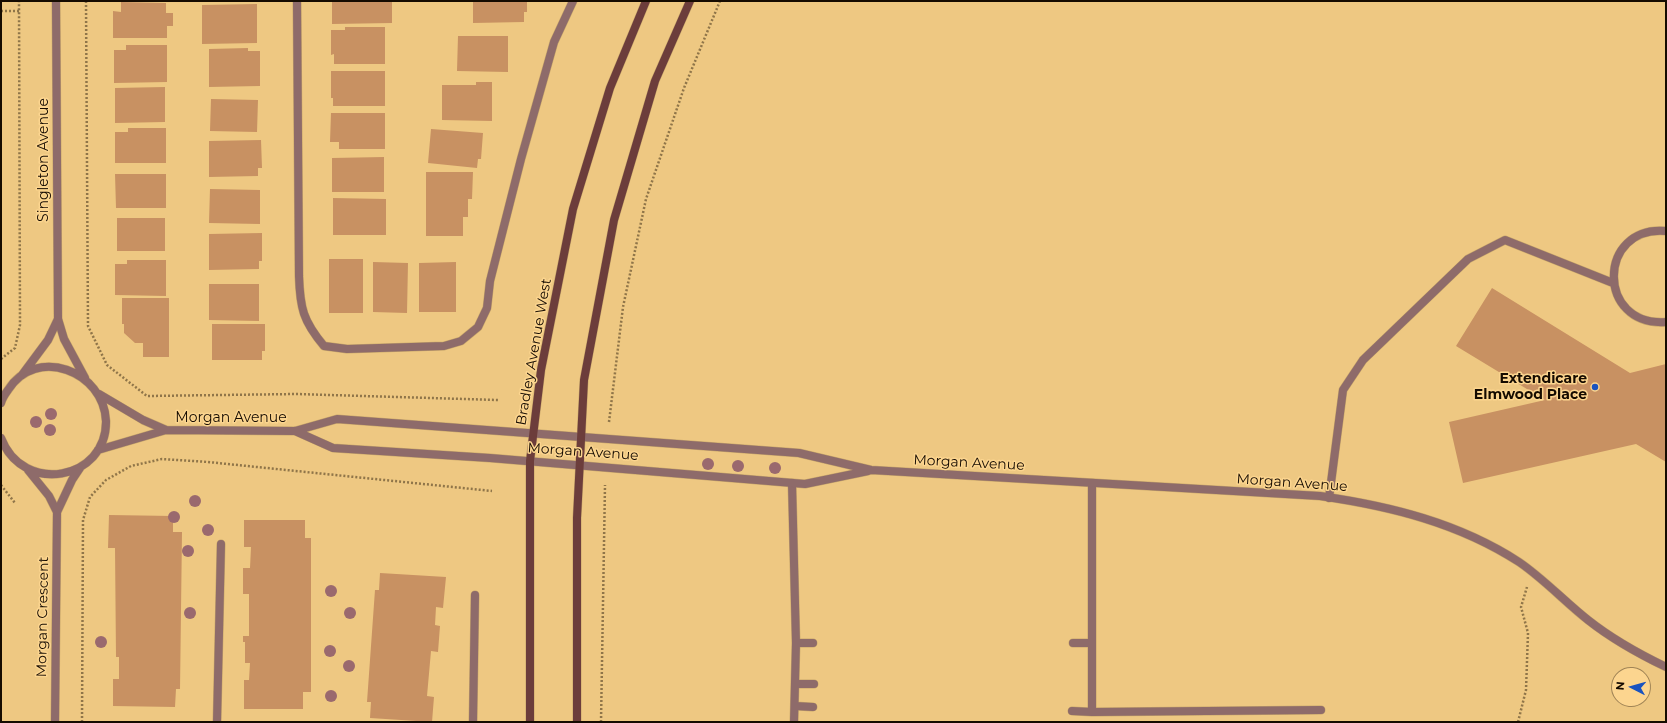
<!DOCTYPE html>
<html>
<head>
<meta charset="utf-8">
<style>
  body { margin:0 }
  #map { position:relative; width:1667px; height:723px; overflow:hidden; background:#eec882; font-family:Montserrat,sans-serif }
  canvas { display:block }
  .frame { position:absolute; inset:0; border:2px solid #150b00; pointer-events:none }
  .north { position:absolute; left:1611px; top:667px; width:40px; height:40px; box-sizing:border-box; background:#fcd58f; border:1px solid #a08456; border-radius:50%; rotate:276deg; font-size:11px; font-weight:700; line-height:16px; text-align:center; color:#150b00 }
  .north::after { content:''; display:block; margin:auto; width:14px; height:18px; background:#1a53bf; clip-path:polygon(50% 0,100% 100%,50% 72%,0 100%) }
</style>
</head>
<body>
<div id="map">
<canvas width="1667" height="723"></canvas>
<div class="frame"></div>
<div class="north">N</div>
</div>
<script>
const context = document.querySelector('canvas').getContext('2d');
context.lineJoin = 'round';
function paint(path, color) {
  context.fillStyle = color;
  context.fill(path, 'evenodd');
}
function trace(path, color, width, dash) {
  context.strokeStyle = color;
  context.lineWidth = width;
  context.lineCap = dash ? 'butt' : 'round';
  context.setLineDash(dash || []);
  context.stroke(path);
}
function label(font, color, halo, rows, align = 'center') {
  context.font = font + ' Montserrat,sans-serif';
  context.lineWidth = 3;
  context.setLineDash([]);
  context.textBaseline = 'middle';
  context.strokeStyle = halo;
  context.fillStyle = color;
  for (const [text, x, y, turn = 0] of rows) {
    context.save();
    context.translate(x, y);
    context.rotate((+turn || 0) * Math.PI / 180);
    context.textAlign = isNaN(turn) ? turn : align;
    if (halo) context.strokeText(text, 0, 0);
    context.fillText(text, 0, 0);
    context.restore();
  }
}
const building = new Path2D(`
  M332 1H392V23L332 24Z
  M473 1H527V12H524V22L473 23Z
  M121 2 166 3V13H173V26H167V38H113V11L121 12Z
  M257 4V43L202 44V5Z
  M345 27H385V64H334V54L331 55V30H345Z
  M458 36H508V72L457 71Z
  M126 45H167V82L114 83V50H126Z
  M248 48V51H260V86L209 87V49Z
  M331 71H385V106H333V98H331Z
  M476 82H492V121L442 120V85H476Z
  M165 87V122L115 123V88Z
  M211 99 258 100 257 132 210 131Z
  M331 113H385V149H339V142H330Z
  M128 128H166V163H115V132H128Z
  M431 129 483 133 481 159H478L477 168 428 163Z
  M261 140 262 168H258V176L209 177V141Z
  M384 157V192H332V158Z
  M426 172H473L472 199H468V217H463V236H426Z
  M115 174H166V208H116Z
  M210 189 260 190V224L209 223Z
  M333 198 386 199V235H333Z
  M117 218H165V251H117Z
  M262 233V261H259V269L209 270V234Z
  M329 259H363V313H329Z
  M127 260H166V296L115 295V264H127Z
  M373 262 408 263 407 313 373 312Z
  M456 262V312H419V263Z
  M209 284H259V321L209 320Z
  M1492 288 1630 373 1666 364V462L1636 444 1463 483 1449 422 1545 400 1456 346Z
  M122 298H169V357H143V343H135L124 333V324H122Z
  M212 324H265V351H262V360H212Z
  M109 515 173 516V532H182L180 689H176L175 707 113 706V679H119V657H116L115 548H108Z
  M244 520H305V538H311V692H303V709H244V680H249L250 663H245V642H243V636H249V594H243V568H250L251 547H244Z
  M380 573 446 577 443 608 436 607 435 625 440 626 438 652 431 651 427 696 434 697 432 722 370 718 371 702H367L375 590H379Z`);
const path = new Path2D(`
  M86 1 88 326 107 365 147 396 296 394 498 400
  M1 11H19
  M1 359 15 348 20 325 19 1
  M609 422 623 307 646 199 684 88 720 1
  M1 485 15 503
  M82 722 83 520 90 497 106 480 131 466 162 459 208 462 492 491
  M601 722 605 485
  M1518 722 1526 690 1528 633 1521 607 1527 587`);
const lane = new Path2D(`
  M297 1 299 276C300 308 303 321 324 346L347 349 444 346 461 341 478 327 487 308 490 281 521 159 554 42 573 1
  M1666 231C1597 225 1596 327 1666 322
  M792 483 796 643 794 722
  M1092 483V712L1321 710
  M1329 498 1343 390 1363 360 1468 259 1505 240 1613 283
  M796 643H813
  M1073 643H1092
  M795 684H814
  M795 706 813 707
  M1072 711 1092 712
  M217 722 221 544
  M473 722 475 595`);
const street = new Path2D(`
  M56 1 58 319 64 339 85 378
  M22 375 48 340 58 319
  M99 394 143 420 166 430
  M1 403C2 399 5 394 8 390 36 345 104 371 106 421 107 480 23 496 1 438
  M295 431 333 448 490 458 805 484 868 471
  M98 450 166 430 295 431 337 419 799 453 871 470 1320 496C1390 506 1459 523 1519 562 1544 579 1565 602 1588 620 1612 639 1639 654 1666 667
  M28 470 49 496 57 512
  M55 722 57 512 72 480 80 468`);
const secondary = new Path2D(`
  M530 722V461L541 370 573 209 610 88 646 1
  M577 722V518L584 380 614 220 655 81 690 1`);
const trees = [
  [51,414],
  [36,422],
  [50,430],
  [708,464],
  [738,466],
  [775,468],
  [195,501],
  [174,517],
  [208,530],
  [188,551],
  [331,591],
  [190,613],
  [350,613],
  [101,642],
  [330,651],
  [349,666],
  [331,696]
];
const markers = [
  [1595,387,4,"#1a53bf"]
];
const streetNames = [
  ["Singleton Avenue",44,160,-90],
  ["Bradley Avenue West",534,352,-80],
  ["Morgan Avenue",231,418],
  ["Morgan Avenue",583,452,4],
  ["Morgan Avenue",969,463,3],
  ["Morgan Avenue",1292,483,4],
  ["Morgan Crescent",43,617,-89]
];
const poiNames = [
  ["Extendicare",1587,379],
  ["Elmwood Place",1587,395]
];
paint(building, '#c89162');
trace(lane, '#c7a66b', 9);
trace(street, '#c7a66b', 9);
trace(secondary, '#c7a66b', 9);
trace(path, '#8f7549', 2.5, [2, 2]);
trace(lane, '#8e6b6a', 8);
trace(street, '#8e6b6a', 8);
trace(secondary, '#6c3d3b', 8);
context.fillStyle = '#9a696e';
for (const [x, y] of trees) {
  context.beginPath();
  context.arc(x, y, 6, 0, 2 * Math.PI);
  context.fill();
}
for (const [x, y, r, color] of markers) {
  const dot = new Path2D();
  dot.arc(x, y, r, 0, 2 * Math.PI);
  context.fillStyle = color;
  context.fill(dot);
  trace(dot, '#fcd58f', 1.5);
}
label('14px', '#150b00', '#fcd58f', streetNames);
label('bold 14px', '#150b00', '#fcd58f', poiNames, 'right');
</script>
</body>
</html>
